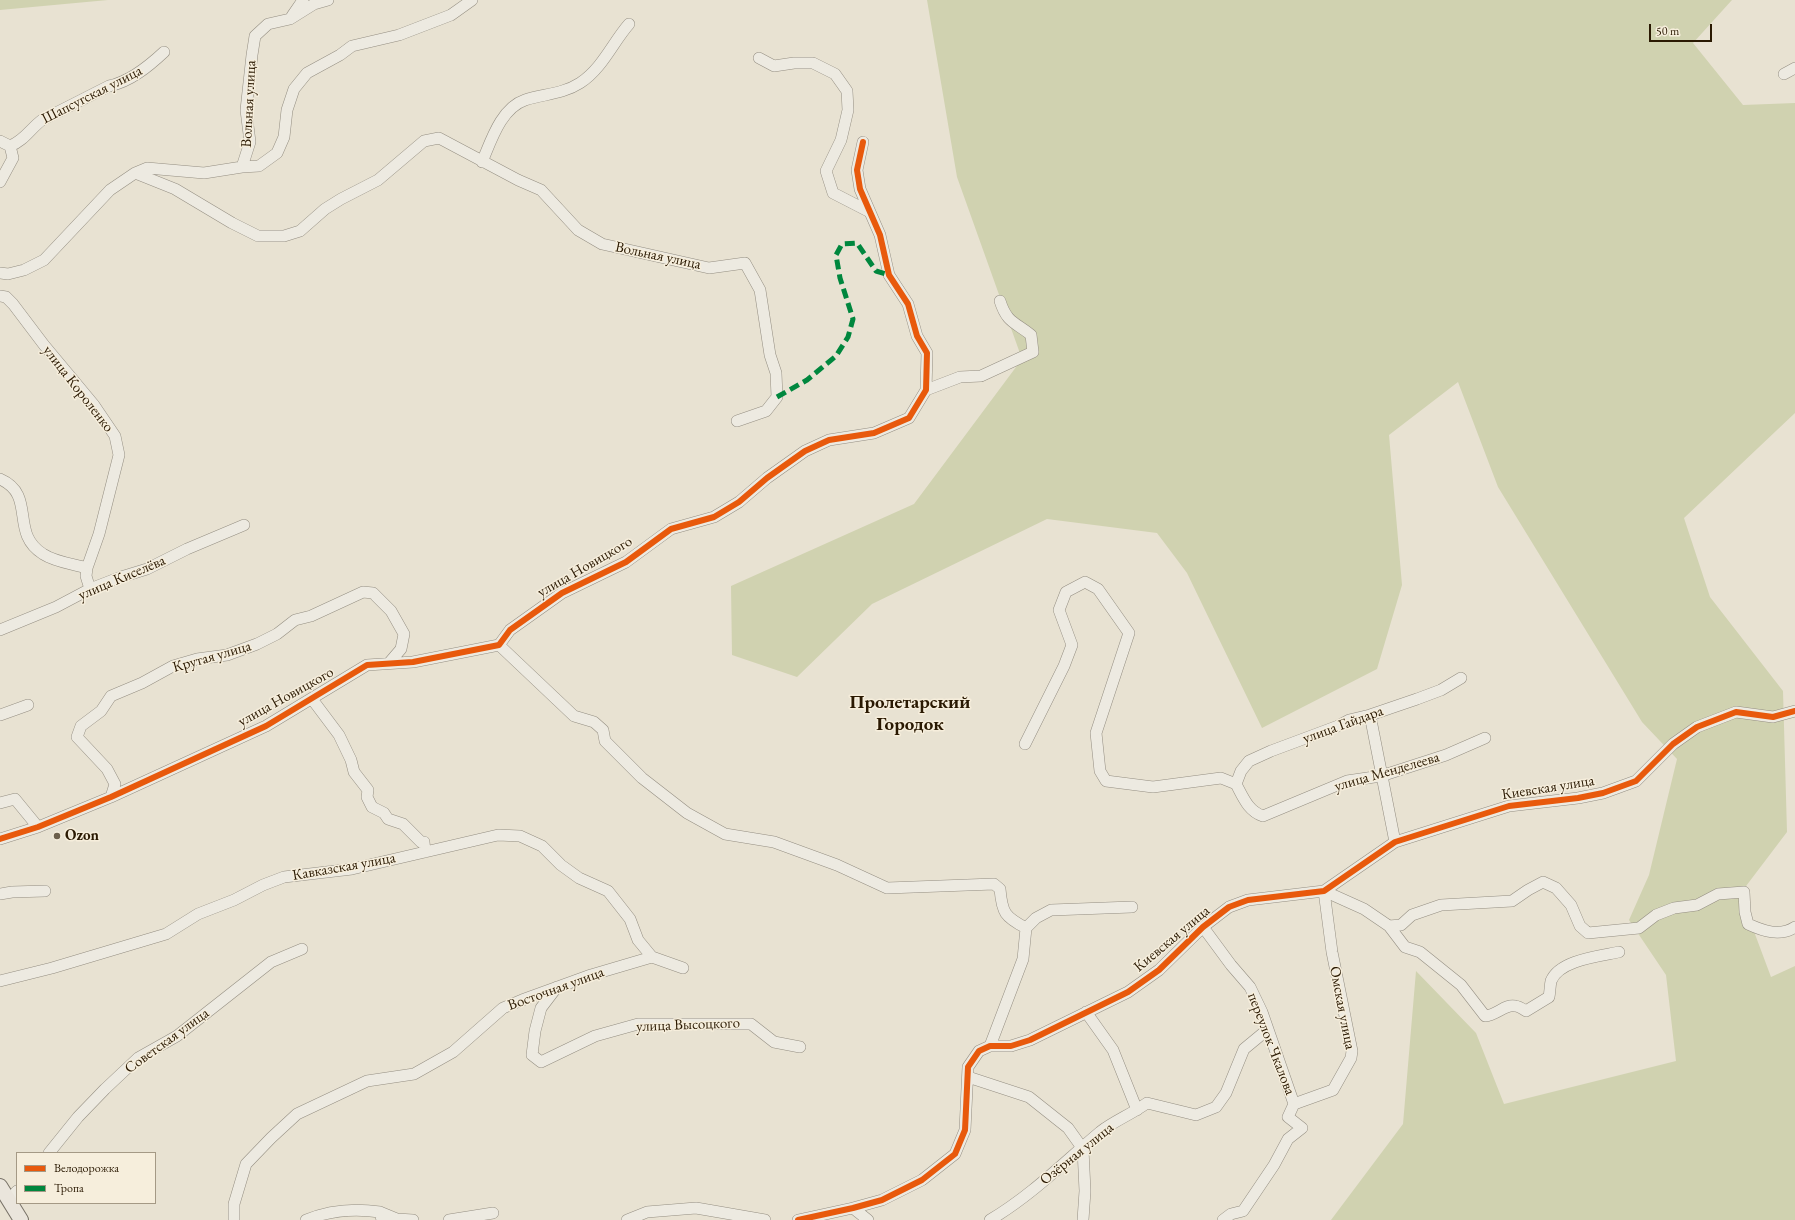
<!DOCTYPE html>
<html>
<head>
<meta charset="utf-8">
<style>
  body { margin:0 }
  #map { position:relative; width:1795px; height:1220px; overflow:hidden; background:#e8e2d2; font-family:"EB Garamond",serif }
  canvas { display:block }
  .legend { position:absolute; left:16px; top:1152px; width:140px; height:52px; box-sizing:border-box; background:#f6eedc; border:1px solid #a49985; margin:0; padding:5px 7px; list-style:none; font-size:12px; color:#2a1902 }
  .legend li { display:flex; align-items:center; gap:8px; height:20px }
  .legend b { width:20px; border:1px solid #a49985 }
  .scale { position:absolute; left:1649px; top:24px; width:63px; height:18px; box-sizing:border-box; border:2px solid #2a1902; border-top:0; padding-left:5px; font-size:12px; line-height:14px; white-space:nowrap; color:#2a1902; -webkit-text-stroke:3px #f6eedc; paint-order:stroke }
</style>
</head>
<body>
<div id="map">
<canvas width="1795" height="1220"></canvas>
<ul class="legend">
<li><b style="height:5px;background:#e8590c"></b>Велодорожка</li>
<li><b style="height:5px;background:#00873e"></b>Тропа</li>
</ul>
<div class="scale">50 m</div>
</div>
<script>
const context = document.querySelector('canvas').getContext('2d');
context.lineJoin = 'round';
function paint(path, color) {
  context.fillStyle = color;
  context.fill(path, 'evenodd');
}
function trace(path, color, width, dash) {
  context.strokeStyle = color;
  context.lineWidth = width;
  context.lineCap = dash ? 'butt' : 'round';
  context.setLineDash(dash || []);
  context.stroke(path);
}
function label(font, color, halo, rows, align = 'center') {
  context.font = font + ' "EB Garamond",serif';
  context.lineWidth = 3;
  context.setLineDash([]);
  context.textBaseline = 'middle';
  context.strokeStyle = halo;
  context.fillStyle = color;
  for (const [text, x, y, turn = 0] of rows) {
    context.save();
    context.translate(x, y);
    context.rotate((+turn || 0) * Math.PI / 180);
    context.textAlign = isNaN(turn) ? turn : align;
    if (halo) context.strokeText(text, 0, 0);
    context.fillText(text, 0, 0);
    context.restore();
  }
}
const green = new Path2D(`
  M0 0H108L0 10Z
  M927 0H1732L1693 43 1743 105 1795 103V413L1684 518 1710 597 1783 691 1787 832 1740 894 1771 977 1795 966V1220H1331L1403 1124 1416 971 1476 1033 1504 1104 1676 1061 1666 975 1629 920 1649 875 1677 759 1642 722 1498 487 1458 382 1389 435 1402 585 1377 669 1262 728 1187 573 1157 533 1047 519 872 604 797 677 732 655 731 586 914 504 1022 359 957 177Z`);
const minor = new Path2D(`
  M292 16 303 0
  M759 58 774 66 794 63H813L835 74 847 91 848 110 841 140 826 171 833 193 870 212
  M1784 74 1795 68
  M0 141 10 146C24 141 31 128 42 120L109 86C130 82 149 66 164 52
  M482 162C491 141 501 108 525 100 544 94 563 94 580 83 602 69 613 42 629 24
  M242 167 250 142 246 110 252 55 255 36 268 24 290 19 314 4 328 0
  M135 173 175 189 232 223 258 236H284L300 231 325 209 341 199 378 180 424 141 439 138 518 180 541 190 578 230 602 244 709 268 745 263 760 290 770 355 776 373 777 397 766 411 737 421
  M0 182 13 158 10 146
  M0 273 8 274 24 270 44 260 110 190 135 173 147 168 204 173 242 167 259 166 277 153 284 137 287 110 294 89 307 73 340 55 352 46 399 35 451 15 472 0
  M0 296 6 297 13 304 44 345 94 405 115 436 119 455 99 534 87 568 86 576 90 589
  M926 390 960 377 981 376 1033 352 1031 335C1015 322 1007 323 1000 301
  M0 479C37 495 9 533 43 554 55 562 73 564 87 568
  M0 630 56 607 90 589 121 577 147 569 187 549 244 525
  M499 645 574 716 594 722 603 730 605 741 642 778 687 813 725 834 774 842 837 865 887 888 994 884 1000 889C1002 913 1005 917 1026 928
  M312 699 339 735 351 760 354 772 368 790 367 797 372 807 384 813 388 819 403 824 421 842H424L425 852
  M0 715 28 705
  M1370 715 1395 842
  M1025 744 1064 666 1072 645 1059 610 1066 592 1085 582 1098 589 1129 633 1096 733 1100 771 1106 781 1153 787 1221 778 1236 784
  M1236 784C1243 797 1248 811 1263 816L1347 781 1381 776 1446 755 1485 738
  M1236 784 1241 771 1249 761 1271 751 1338 726 1349 720 1370 715 1417 699 1441 690 1461 678
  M111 797 115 784 107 769 77 737 81 726 101 711 111 696 142 683 173 666 197 659 227 655 257 644 277 634 295 620 311 616 363 592 373 593 391 611 404 634 401 649 389 663
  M0 803 15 799 38 827
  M0 839 38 827 111 797 266 726 367 665 413 662 499 645 510 630 562 593 626 562 671 529 714 517 739 502 767 478 805 451 829 440 874 433 909 418 926 390 927 353 917 336 908 304 889 275 880 235 860 189 857 170 863 142
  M1324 891 1364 909 1389 926 1401 925 1412 915 1441 905 1512 901 1528 890 1543 882 1556 888 1571 905 1580 926 1588 933 1639 928 1656 915 1674 908 1697 905 1718 894 1744 892 1745 912 1748 924C1763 931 1780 937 1795 927
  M0 894 12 892 45 891
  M1389 926 1405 947 1420 952 1461 985 1485 1016C1497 1015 1505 1004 1515 1006 1518 1006 1523 1009 1526 1011L1549 997C1550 992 1550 986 1551 981 1559 960 1600 956 1619 952
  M1203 927 1231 965 1250 987 1262 1012 1294 1104
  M0 981 52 968 166 934 198 914 234 900 263 885 284 877 352 869 498 835 520 836 542 846 561 865 579 878 608 891 630 919 638 940 652 957
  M557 987 541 1008 535 1031 532 1055 541 1062 595 1036 638 1024H751L774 1042 800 1047
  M1086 1012 1113 1050 1137 1110
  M990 1046 1023 959 1026 928 1036 918 1051 910 1132 907
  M968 1077 1029 1097 1068 1128 1083 1149 1085 1191 1083 1220
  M49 1153 78 1117 105 1089 138 1058 177 1036 271 962 302 949
  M9 1200 17 1191
  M853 1208 868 1220
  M234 1220V1204L246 1164 271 1138 297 1114 367 1081 414 1074 453 1052 503 1008 522 1000 591 975 652 957 683 968
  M306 1220C330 1210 354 1208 380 1212
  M382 1220 380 1212 397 1219 413 1220
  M449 1220 493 1213
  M627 1220 647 1212 696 1208 765 1220
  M798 1220 853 1208 882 1200 922 1180 955 1154 965 1130 968 1067 979 1051 990 1046H1011L1030 1040 1128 992 1159 970 1203 927 1229 907 1248 900 1324 891 1395 842 1509 806 1578 798 1603 793 1636 781 1673 744 1697 727 1736 712 1773 717 1795 711
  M990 1220C1032 1195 1063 1163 1100 1132 1114 1121 1132 1114 1147 1103L1196 1115 1216 1107 1226 1093 1244 1049 1267 1030
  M1223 1220 1231 1214 1243 1211 1274 1165 1288 1139 1302 1128 1288 1117 1294 1104 1333 1090 1351 1058 1352 1051 1332 952 1324 891`);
const major = new Path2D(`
  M0 1186 21 1220`);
const quiet = new Path2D(`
  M777 397 807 380 836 356 848 337 853 319 840 278 836 255 842 244 857 243 876 271 889 275`);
const cycleway = new Path2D(`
  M0 839 38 827 111 797 266 726 367 665 413 662 499 645 510 630 562 593 626 562 671 529 714 517 739 502 767 478 805 451 829 440 874 433 909 418 926 390 927 353 917 336 908 304 889 275 880 235 860 189 857 170 863 142
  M798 1220 853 1208 882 1200 922 1180 955 1154 965 1130 968 1067 979 1051 990 1046H1011L1030 1040 1128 992 1159 970 1203 927 1229 907 1248 900 1324 891 1395 842 1509 806 1578 798 1603 793 1636 781 1673 744 1697 727 1736 712 1773 717 1795 711`);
const markers = [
  [57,836,4,"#6c5f4b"]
];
const streetNames = [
  ["Шапсугская улица",92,95,-27],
  ["Вольная улица",249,104,-87],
  ["Вольная улица",658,256,12],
  ["улица Короленко",78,389,52],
  ["улица Новицкого",585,567,-30],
  ["улица Киселёва",122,578,-23],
  ["Крутая улица",212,657,-16],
  ["улица Новицкого",286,697,-29],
  ["улица Гайдара",1343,725,-20],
  ["улица Менделеева",1387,772,-16],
  ["Киевская улица",1548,788,-9],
  ["Кавказская улица",344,867,-10],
  ["Киевская улица",1172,939,-40],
  ["Восточная улица",556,989,-20],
  ["Омская улица",1342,1008,79],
  ["улица Высоцкого",688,1025,-2],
  ["Советская улица",167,1041,-36],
  ["переулок Чкалова",1271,1044,69],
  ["Озёрная улица",1077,1154,-39]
];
const poiNames = [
  ["Ozon",65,836]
];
const districtNames = [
  ["Пролетарский",910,703],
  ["Городок",910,725]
];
paint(green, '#d0d2b0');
trace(minor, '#948e82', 12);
trace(major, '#787267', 16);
trace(minor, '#edeae1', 11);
trace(major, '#eae5dc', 14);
trace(quiet, '#00873e', 5, [10, 5]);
trace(cycleway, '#e8590c', 6);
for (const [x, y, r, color] of markers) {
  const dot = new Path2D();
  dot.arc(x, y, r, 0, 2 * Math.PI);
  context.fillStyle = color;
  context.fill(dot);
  trace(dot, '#f6eedc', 1.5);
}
label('15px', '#2a1902', '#f6eedc', streetNames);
label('bold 15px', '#2a1902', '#f6eedc', poiNames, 'left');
label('bold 19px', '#2a1902', '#f6eedc', districtNames);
</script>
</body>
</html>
